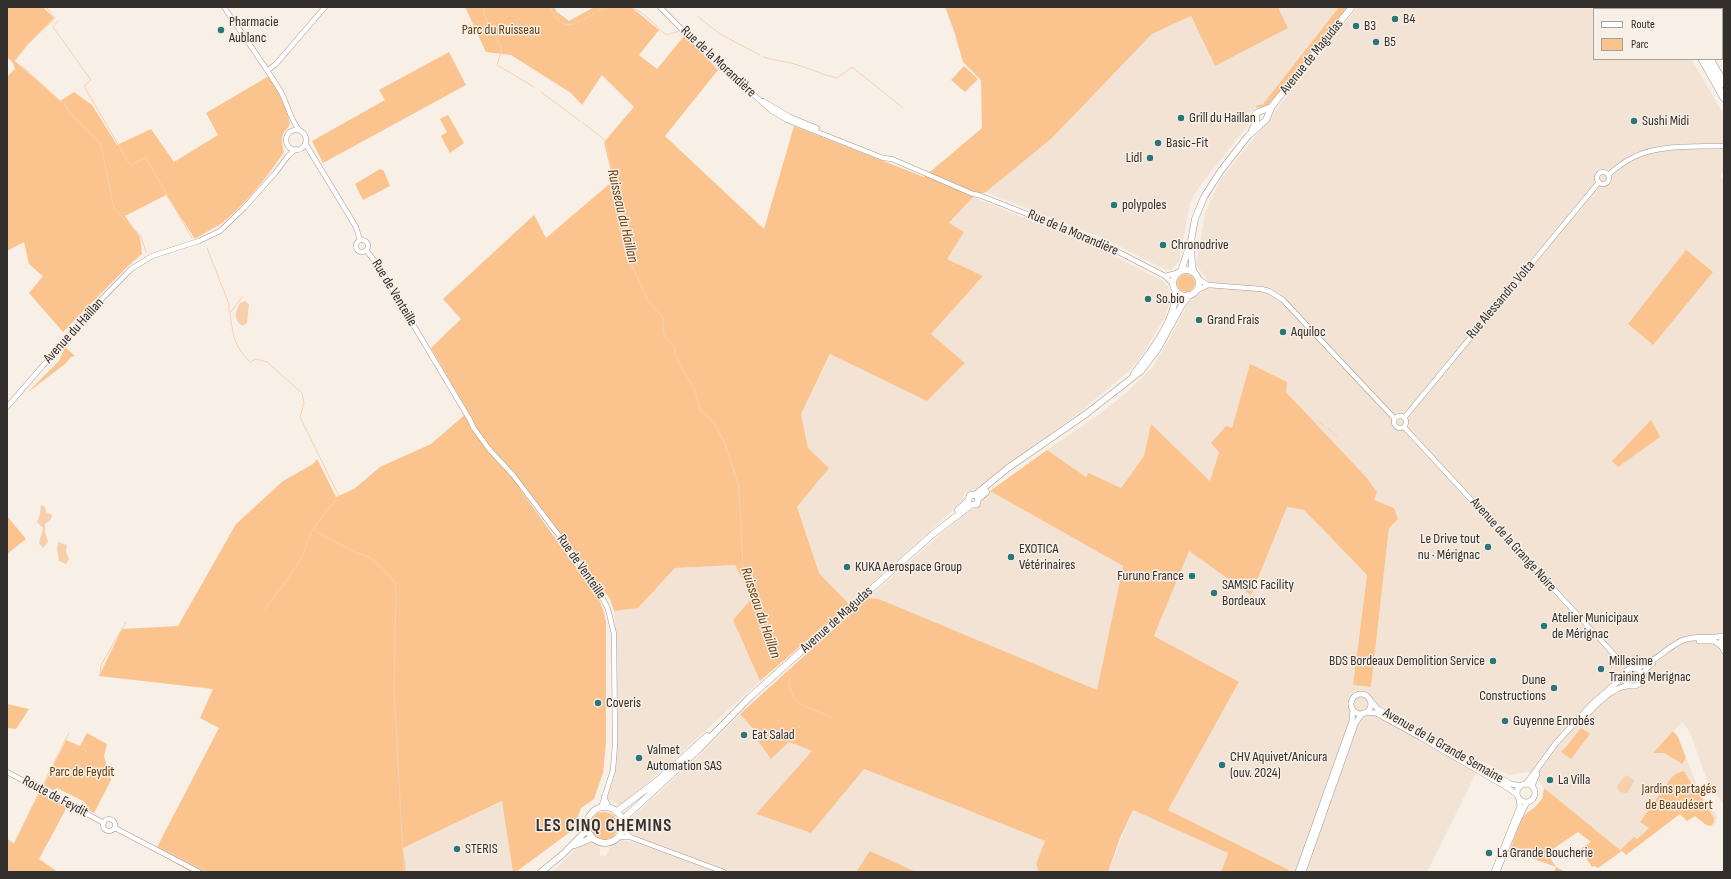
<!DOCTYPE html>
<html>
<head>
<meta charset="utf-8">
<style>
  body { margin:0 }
  #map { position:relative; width:1731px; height:879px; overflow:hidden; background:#f8efe7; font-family:"Sofia Sans Condensed",sans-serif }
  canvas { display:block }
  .frame { position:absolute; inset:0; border:8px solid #332f2c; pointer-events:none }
  .legend { position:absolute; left:1593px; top:8px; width:130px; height:52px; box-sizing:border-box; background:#f8efe7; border:1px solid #a9a29c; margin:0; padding:5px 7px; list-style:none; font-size:12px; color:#332f2c }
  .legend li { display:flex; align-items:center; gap:8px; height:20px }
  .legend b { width:20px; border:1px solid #a9a29c }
</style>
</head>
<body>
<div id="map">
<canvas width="1731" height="879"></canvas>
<div class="frame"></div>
<ul class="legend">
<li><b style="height:5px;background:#fff"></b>Route</li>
<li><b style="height:11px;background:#fbc48f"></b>Parc</li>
</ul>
</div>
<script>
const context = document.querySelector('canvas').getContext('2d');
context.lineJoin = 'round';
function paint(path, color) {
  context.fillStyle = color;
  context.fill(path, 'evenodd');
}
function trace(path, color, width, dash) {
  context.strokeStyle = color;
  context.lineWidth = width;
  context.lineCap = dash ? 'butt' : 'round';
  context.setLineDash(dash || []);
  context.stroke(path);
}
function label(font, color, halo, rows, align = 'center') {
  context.font = font + ' "Sofia Sans Condensed",sans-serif';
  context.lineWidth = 3;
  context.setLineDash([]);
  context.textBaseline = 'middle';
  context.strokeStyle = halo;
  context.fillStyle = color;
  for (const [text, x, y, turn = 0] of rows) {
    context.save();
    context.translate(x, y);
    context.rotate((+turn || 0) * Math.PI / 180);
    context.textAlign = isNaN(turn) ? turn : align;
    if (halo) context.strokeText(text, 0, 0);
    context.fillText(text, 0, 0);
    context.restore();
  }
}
const built = new Path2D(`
  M1278 7H1339L1263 104 1255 106 1250 113 1251 121 1199 187 1190 203 1179 261 1171 270 1164 269 1105 239 986 192 1051 139 1152 34 1191 16 1215 66 1288 27Z
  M1358 7H1661L1662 9H1594V59H1691L1724 115V170L1720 176 1724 180V804L1709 786 1690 732 1682 722 1653 753H1664L1681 764 1686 758 1700 793 1717 816 1716 822 1713 827 1711 826 1714 822 1691 780 1684 771 1677 773 1640 822 1650 828 1636 839 1634 837 1620 850 1559 801 1544 788 1537 778 1527 772 1509 775 1482 761 1427 872H1288L1289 870 1168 810 1239 683 1154 636 1189 551 1251 595 1287 507 1304 510 1367 575 1353 685 1371 687 1389 528 1394 508 1374 500 1377 492 1367 478 1286 392 1250 365 1232 428 1219 451 1210 481 1151 424 1144 456 1121 488 1090 473 1086 477 1047 450 1097 416 1125 394 1152 368 1173 333 1188 303 1205 290 1207 279 1196 265 1205 214 1219 182Z
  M1693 7H1724V63L1722 59V9H1694Z
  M973 197 1100 249 1163 281 1169 289 1171 298 1165 317 1141 357 1129 371 1075 416 974 491H966L963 495 964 500 849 604 819 573 797 507 829 468 808 448 801 414 831 354 927 401 965 363 931 334 983 276 947 259 949 224Z
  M990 491 1123 566 1097 691 879 599 868 598 947 529 970 510 976 508 981 505 982 499Z
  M735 565 752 598 733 620 760 681 672 761 620 806 611 800H607V794L615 770 618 737 617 659 614 611 638 608 675 568Z
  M740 714 758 734 772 759 788 742 812 751 756 814 811 833 863 769 1045 841 1036 864 1039 872H552L578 847 585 843 589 842 594 844 600 849V855L606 856 611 846 619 841 623 840 633 842 635 836 627 830V822L705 750Z
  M503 801 513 872H406L403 848Z
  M1133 810 1228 853 1221 872H1108Z`);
const green = new Path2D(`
  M7 7H43L54 18 28 44 15 61 60 101 74 92 92 105 117 145 151 129 174 162 218 135 206 113 269 76C278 92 287 106 290 125 280 136 281 138 284 152 268 176 243 208 219 225 211 230 202 234 195 239L166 195 125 216 140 237 142 254 128 266 63 332 29 293 43 276 29 264 24 242 7 251V77L15 69 13 63 7 57Z
  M465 7H554L557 12 569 21 594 7H631L659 30 639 55 657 69 685 35 718 70 665 136 764 229 794 126 924 177 982 128 981 80 963 62 954 31 945 7H1278L1288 28 1215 66 1191 16 1152 34 1051 139 986 192 973 197 949 223 964 232 947 259 983 276 931 334 965 363 927 401 830 354 801 414 808 448 829 468 797 507 819 573 849 604 760 681 733 620 752 598 735 565 675 568 638 608 614 611 610 599 525 486 519 488 599 599 604 613 606 622V743L603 773 594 799 581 808 574 829 516 872H513L502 801 403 848 406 872H191L155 851 219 728 200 718 213 689 99 676 122 629 178 626 236 524 283 481 313 464 317 459 336 497 354 489 380 467 431 444 468 412 431 348 461 319 443 299 534 215 546 238 613 181 604 142 634 107 602 75 582 105 571 93 511 55 486 52Z
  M1339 7H1349L1268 105 1257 108 1255 106 1263 104Z
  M449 52 466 85 323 163 312 141 385 100 379 90Z
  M964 66 978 79 965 92 951 80Z
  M448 115 464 143 450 153 441 136 447 132 440 119Z
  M380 169 384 171 390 186 363 200 355 184Z
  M1686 250 1713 272 1653 345 1628 324Z
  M1177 283a9 9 0 1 1 18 0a9 9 0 1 1-18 0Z
  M65 347 75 356 71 357 65 364 27 393 59 361Z
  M1250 364 1287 382 1286 392 1367 478 1377 492 1374 500 1394 508 1398 519 1389 528 1371 687 1353 685 1367 575 1304 510 1287 507 1251 595 1189 551 1154 636 1239 682 1168 810 1289 870 1288 872H1221L1228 853 1133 810 1120 838 1108 872H1039L1036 864 1045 841 864 769 811 833 756 814 812 751 789 742 771 759 758 741V734L740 714 868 598 879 599 1097 690 1123 566 990 491 1047 450 1086 477 1089 473 1121 488 1144 456 1151 424 1210 481 1219 452 1211 443 1226 426 1232 428Z
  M1651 420 1660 437 1618 467 1612 461Z
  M7 516 26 539 7 554Z
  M7 704 29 709 16 729 7 728Z
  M1581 728 1590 734 1571 759 1561 752 1567 746Z
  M1673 731 1678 737 1686 758 1682 764 1664 753H1653Z
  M87 733 107 744 104 756 111 780 94 813 90 811 85 802 57 788 53 790 44 785 66 740 80 746Z
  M1684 771 1714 818V822L1711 826 1706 825 1695 816 1687 821 1680 814 1626 855 1622 851 1598 868 1595 866 1592 867 1580 849 1591 842 1578 832 1547 853 1556 867 1565 872H1554L1556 867 1510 850 1522 818 1528 812 1534 808 1542 799 1544 788 1620 850 1634 837 1637 839 1649 828 1640 822 1672 777 1677 773Z
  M39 792 67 807 39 859 58 872H7V839L14 843Z
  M590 826a14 14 0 1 1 28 0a14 14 0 1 1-28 0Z
  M870 851 916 872H856Z`);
const water = new Path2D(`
  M245 301 249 304 247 323 243 326C233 320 235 312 240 303Z
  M41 505 45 507 46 512 52 515 51 519 45 524V532L48 542 43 548 39 543 43 528 37 522 40 514Z
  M58 542 67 545 66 551 69 559 66 564 59 561 57 549Z
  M1626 775 1634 780V782L1627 793 1619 792 1617 786Z`);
const stream = new Path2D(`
  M484 7V15L501 47V53L497 65 534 87
  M550 7C562 33 573 26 593 14
  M629 7C643 10 656 26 666 35L680 31
  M598 11 609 7
  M697 16 720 34 760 55
  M58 21 53 27 91 80 84 86 130 165 146 158 192 238
  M764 57C774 61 784 61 795 64 809 68 822 75 837 78L852 67 902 107
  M14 61 28 44 55 18 46 7
  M22 66 67 107 69 112 98 141 101 145 114 209 141 236 146 252
  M541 92 580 121
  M583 123 605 140 624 226 629 259 648 301 664 319 663 326 664 335 675 348V354L679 363 695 390 700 410 714 423 725 444 739 487 743 567 748 576 775 661 779 666
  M207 248 229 304V312
  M242 297 230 313C233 335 233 345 250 362L256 359 267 362 302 393 304 403 300 417 339 496 315 526 316 532 355 552 371 558 388 574 395 583 396 592 394 691 404 872
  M1318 421 1325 426
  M1328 428 1337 437
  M264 610C276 594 289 579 299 562 306 551 308 538 314 527
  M100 673 101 665 126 622
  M787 675 790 678 788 683 795 700 800 704 831 717
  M43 785 69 733
  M7 840 14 844 40 791
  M161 848 207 872`);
const tertiary = new Path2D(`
  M224 7C243 35 263 63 281 92 287 103 291 122 300 131
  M660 7 697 45 772 111 787 120 883 158 892 159 973 194 979 195 1103 244 1165 276 1173 284
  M268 70 276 64 325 7
  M763 101 790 117 817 128
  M286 140a10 10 0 1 1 20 0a10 10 0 1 1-20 0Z
  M305 143 356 227 360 240
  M1597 178a6 6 0 1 1 12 0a6 6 0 1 1-12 0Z
  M1608 175C1616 168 1625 161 1634 157 1661 144 1695 147 1724 146
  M356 246a6 6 0 1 1 12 0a6 6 0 1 1-12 0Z
  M366 250 377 264 470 420 473 427 489 449 513 475 570 550 601 595 608 609 614 634 615 744 613 770 601 808
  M1165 276 1177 273
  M1197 278 1208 285
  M1194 292 1208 285 1261 289 1269 291 1283 300 1394 418
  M7 407 93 308 131 269 152 256 199 241 220 231 244 208 276 172 288 156 296 149
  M1394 422a6 6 0 1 1 12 0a6 6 0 1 1-12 0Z
  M1404 418 1599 182
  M1404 427 1622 663
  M7 772 104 823
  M604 797 609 808
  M103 825a6 6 0 1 1 12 0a6 6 0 1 1-12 0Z
  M115 828 199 872
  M622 828 630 837
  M618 837H630L724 872`);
const secondary = new Path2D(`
  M1724 636 1720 643 1724 651
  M1699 641H1714L1721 646
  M1624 677a9 9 0 1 1 18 0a9 9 0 1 1-18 0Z
  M1636 668C1653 664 1665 649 1681 641 1694 635 1709 639 1723 636
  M1642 676 1646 669 1653 663
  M1351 704a10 10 0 1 1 20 0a10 10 0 1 1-20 0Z
  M1369 699 1378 709 1511 784 1521 786
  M1366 712 1376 713 1422 738 1508 788 1517 795
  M1580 722C1591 710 1613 685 1629 686
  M1517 793a9 9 0 1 1 18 0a9 9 0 1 1-18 0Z
  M1526 784 1556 743 1592 704 1623 677
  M1532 786 1537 774
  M1498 869 1516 825 1527 802
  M1298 872 1352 721 1353 710
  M1303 872 1356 722 1363 713
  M1494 872 1520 806 1519 799`);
const primary = new Path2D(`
  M1252 130 1256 122V113L1271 107
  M1191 243 1192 266 1194 273
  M1173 283a13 13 0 1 1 26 0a13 13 0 1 1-26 0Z
  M1181 271 1191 241 1195 219 1204 197 1220 172 1248 136 1266 120 1272 106 1352 7
  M1134 374C1151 350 1175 323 1176 291
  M971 505 977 504 978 499 986 492
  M958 510 968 501 970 495H975L1008 468 1086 414 1141 371 1157 350 1182 305 1189 295
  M587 825a18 18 0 1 1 36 0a18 18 0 1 1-36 0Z
  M616 812 657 781 707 736
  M622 820 698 750 750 697 933 534 971 505
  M575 845 592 838
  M541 872 563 854 587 830`);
const motorway = new Path2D(`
  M1671 7 1673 9
  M1680 7 1681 9
  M1702 59 1724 98
  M1710 59 1724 84`);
const markers = [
  [1395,19,4,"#2c7678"],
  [1356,26,4,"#2c7678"],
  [221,30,4,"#2c7678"],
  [1376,42,4,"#2c7678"],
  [1181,118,4,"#2c7678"],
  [1634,121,4,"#2c7678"],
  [1158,143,4,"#2c7678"],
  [1150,158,4,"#2c7678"],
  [1114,205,4,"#2c7678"],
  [1163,245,4,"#2c7678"],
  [1148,299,4,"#2c7678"],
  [1199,320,4,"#2c7678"],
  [1283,332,4,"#2c7678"],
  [1488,547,4,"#2c7678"],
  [1011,557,4,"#2c7678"],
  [847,567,4,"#2c7678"],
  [1192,576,4,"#2c7678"],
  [1214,593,4,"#2c7678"],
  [1544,626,4,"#2c7678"],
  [1493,661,4,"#2c7678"],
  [1601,669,4,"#2c7678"],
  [1554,688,4,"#2c7678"],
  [598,703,4,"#2c7678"],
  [1505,721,4,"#2c7678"],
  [744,735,4,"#2c7678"],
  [639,758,4,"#2c7678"],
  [1222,765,4,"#2c7678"],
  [1550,780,4,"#2c7678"],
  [457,849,4,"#2c7678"],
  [1489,853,4,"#2c7678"]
];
const poiNames = [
  ["B4",1403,19],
  ["Pharmacie",229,22],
  ["Aublanc",229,38],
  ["B3",1364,26],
  ["B5",1384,42],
  ["Grill du Haillan",1189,118],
  ["Sushi Midi",1642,121],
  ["Basic-Fit",1166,143],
  ["Lidl",1142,158,"right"],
  ["polypoles",1122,205],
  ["Chronodrive",1171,245],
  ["So.bio",1156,299],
  ["Grand Frais",1207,320],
  ["Aquiloc",1291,332],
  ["Le Drive tout",1480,539,"right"],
  ["nu · Mérignac",1480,555,"right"],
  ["EXOTICA",1019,549],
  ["Vétérinaires",1019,565],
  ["KUKA Aerospace Group",855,567],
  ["Furuno France",1184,576,"right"],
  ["SAMSIC Facility",1222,585],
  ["Bordeaux",1222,601],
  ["Atelier Municipaux",1552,618],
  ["de Mérignac",1552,634],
  ["BDS Bordeaux Demolition Service",1485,661,"right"],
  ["Millesime",1609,661],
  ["Training Merignac",1609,677],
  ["Dune",1546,680,"right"],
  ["Constructions",1546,696,"right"],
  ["Coveris",606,703],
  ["Guyenne Enrobés",1513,721],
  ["Eat Salad",752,735],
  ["Valmet",647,750],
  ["Automation SAS",647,766],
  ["CHV Aquivet/Anicura",1230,757],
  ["(ouv. 2024)",1230,773],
  ["La Villa",1558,780],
  ["STERIS",465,849],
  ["La Grande Boucherie",1497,853]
];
const parkNames = [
  ["Parc du Ruisseau",501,30],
  ["Parc de Feydit",82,772],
  ["Jardins partagés",1679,789],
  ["de Beaudésert",1679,805]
];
const streetNames = [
  ["Avenue de Magudas",1312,57,-51],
  ["Rue de la Morandière",718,62,43],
  ["Rue de la Morandière",1073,233,23],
  ["Rue de Venteille",394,293,59],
  ["Rue Alessandro Volta",1501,300,-50],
  ["Avenue du Haillan",74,331,-48],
  ["Avenue de la Grange Noire",1513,545,48],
  ["Rue de Venteille",581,567,55],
  ["Avenue de Magudas",837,620,-42],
  ["Avenue de la Grande Semaine",1443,746,30],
  ["Route de Feydit",55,797,28]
];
const waterNames = [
  ["Ruisseau du Haillan",622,216,77],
  ["Ruisseau du Haillan",760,613,71]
];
const districtNames = [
  ["LES CINQ CHEMINS",604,826]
];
paint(built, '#f2e3d5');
paint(green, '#fbc48f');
paint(water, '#f7d0ab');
trace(stream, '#f7d0ab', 1);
trace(tertiary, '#a39b93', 5.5);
trace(secondary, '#a39b93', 6);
trace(primary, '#a39b93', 7);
trace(motorway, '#a39b93', 8);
trace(tertiary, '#fff', 4.5);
trace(secondary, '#fff', 5);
trace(primary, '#fff', 6);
trace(motorway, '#fff', 7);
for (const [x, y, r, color] of markers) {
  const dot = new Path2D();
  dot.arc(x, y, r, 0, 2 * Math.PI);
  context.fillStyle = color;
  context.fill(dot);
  trace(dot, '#f8efe7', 1.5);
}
label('14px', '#332f2c', '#f8efe7', poiNames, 'left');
label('14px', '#643b06', '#f8efe7', parkNames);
label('14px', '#332f2c', '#f8efe7', streetNames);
label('italic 15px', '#683e0c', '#f8efe7', waterNames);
context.letterSpacing = '1px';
label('bold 18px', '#332f2c', '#f8efe7', districtNames);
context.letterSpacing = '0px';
</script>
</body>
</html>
